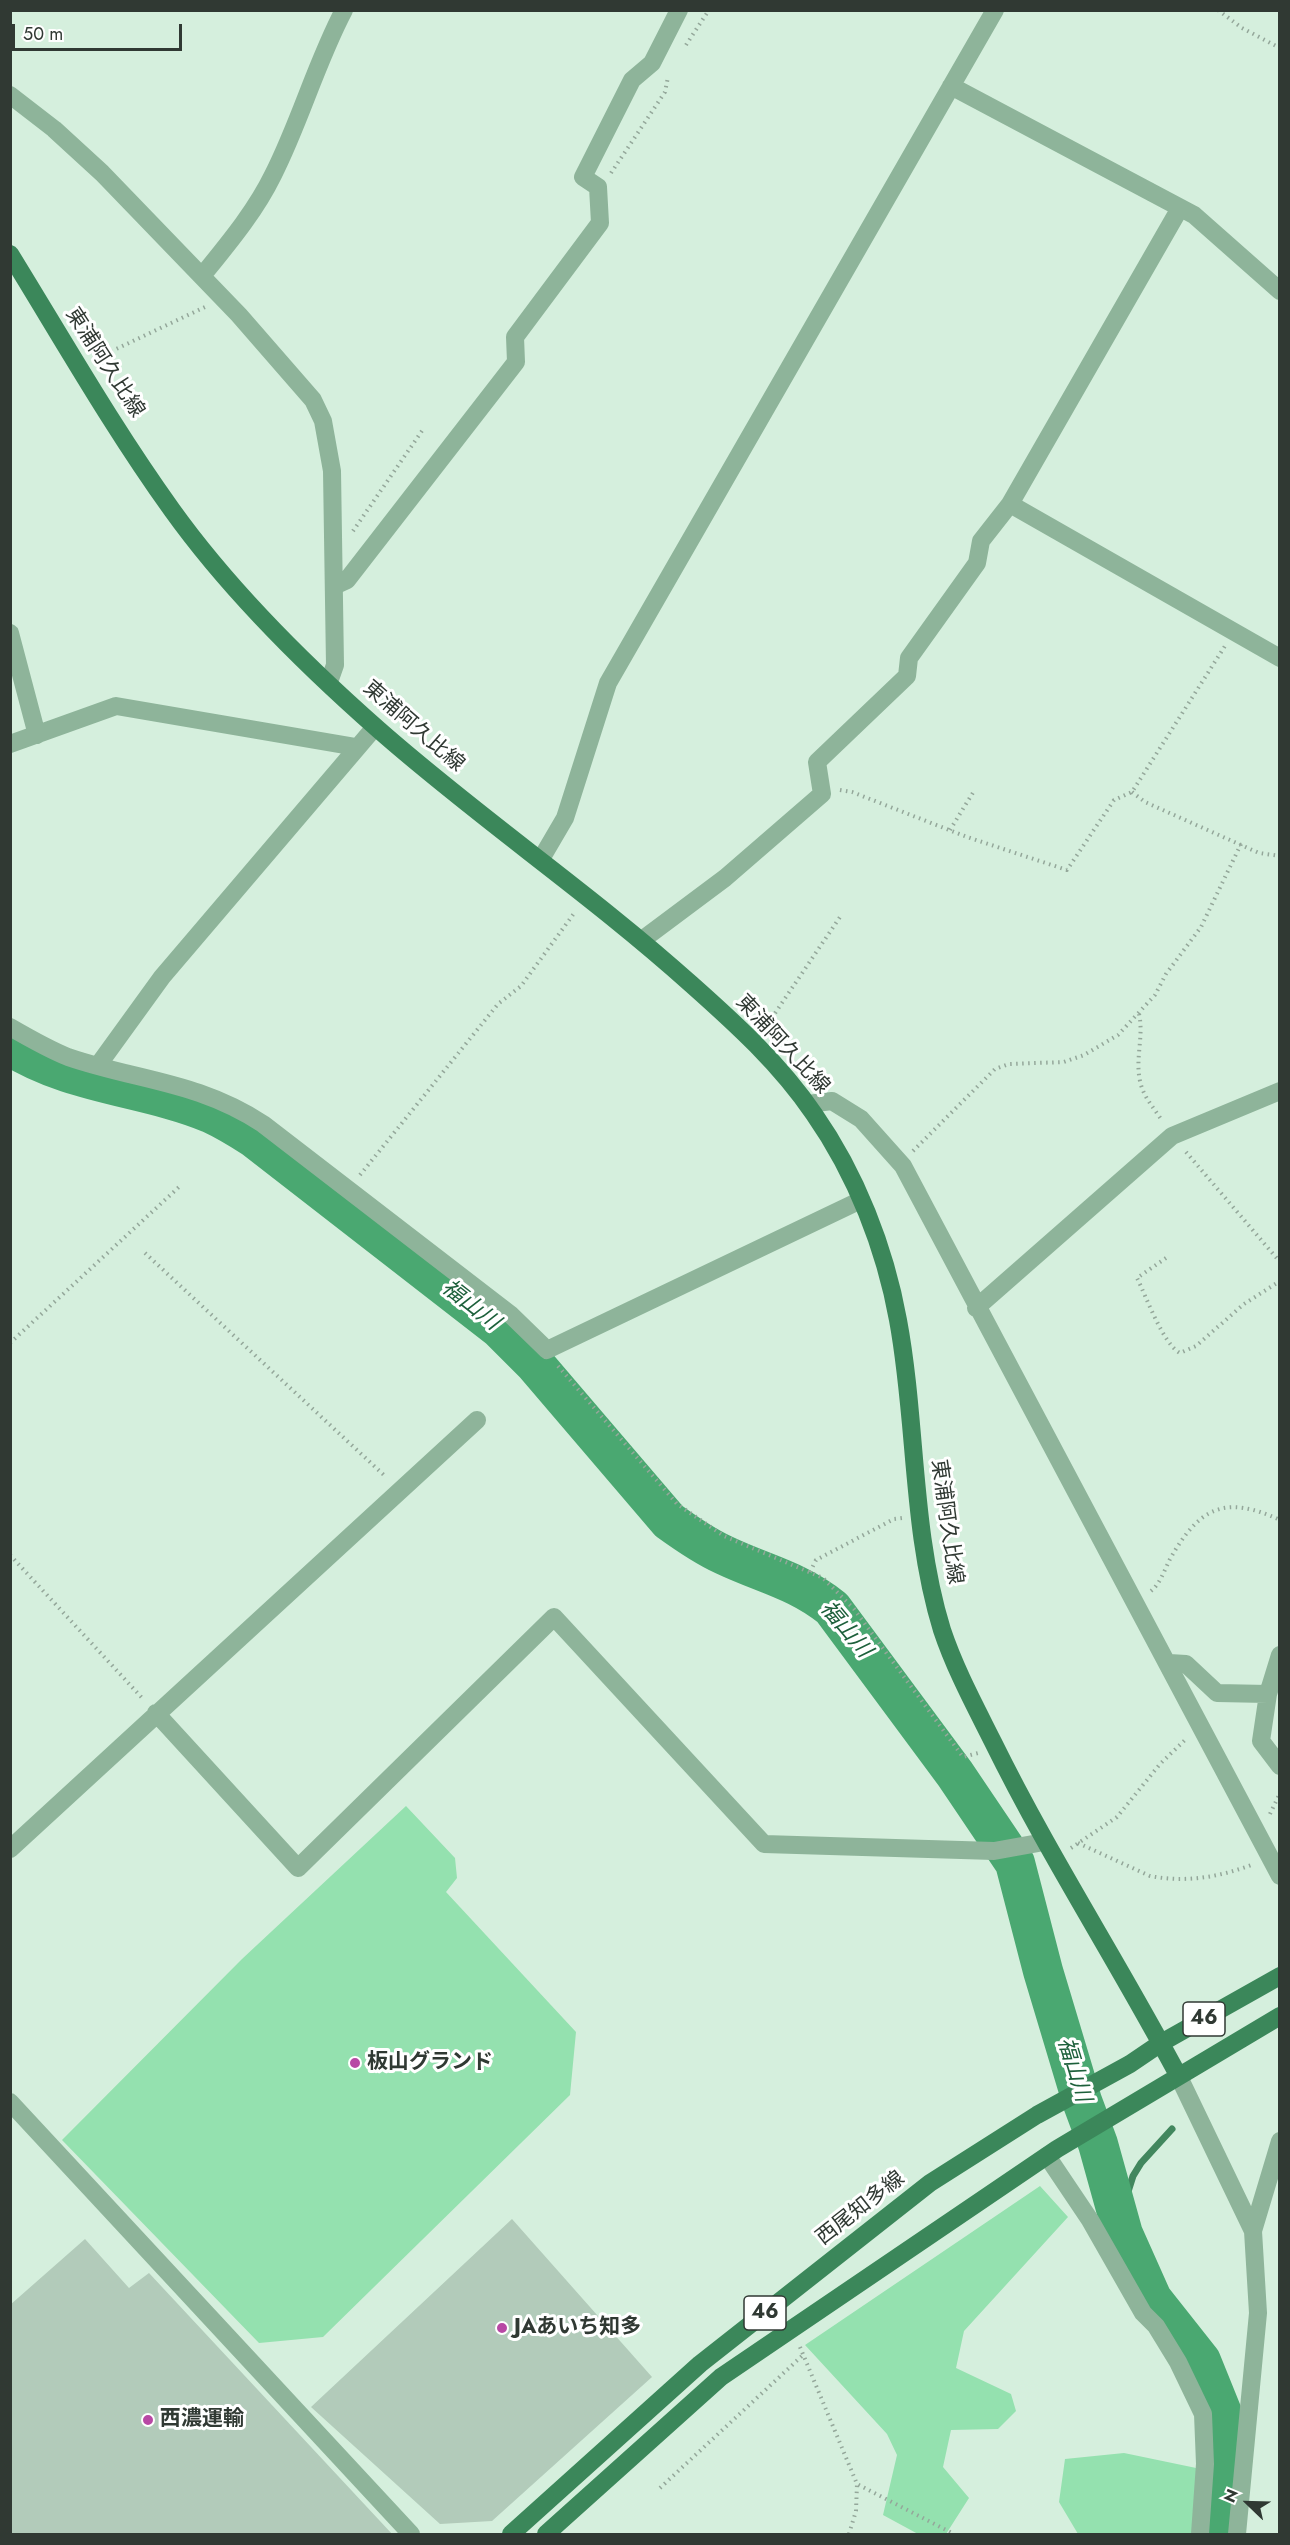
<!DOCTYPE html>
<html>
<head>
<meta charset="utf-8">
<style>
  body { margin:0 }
  #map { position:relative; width:1290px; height:2545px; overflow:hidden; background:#d5efdd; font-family:Jost,sans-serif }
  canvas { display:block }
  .frame { position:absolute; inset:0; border:12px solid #303933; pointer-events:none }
  .north { position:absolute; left:1218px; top:2473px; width:60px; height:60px; -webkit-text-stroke:4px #fff; paint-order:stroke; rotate:293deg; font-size:16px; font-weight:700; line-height:24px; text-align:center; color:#303933 }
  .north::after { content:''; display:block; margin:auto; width:21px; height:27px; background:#303933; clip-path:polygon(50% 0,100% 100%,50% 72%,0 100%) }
  .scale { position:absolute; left:12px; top:24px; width:170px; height:27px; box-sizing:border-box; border:3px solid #303933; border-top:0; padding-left:8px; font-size:18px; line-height:21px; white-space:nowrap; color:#303933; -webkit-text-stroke:4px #fff; paint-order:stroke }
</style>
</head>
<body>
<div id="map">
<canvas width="1290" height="2545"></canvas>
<div class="frame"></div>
<div class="north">N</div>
<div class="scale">50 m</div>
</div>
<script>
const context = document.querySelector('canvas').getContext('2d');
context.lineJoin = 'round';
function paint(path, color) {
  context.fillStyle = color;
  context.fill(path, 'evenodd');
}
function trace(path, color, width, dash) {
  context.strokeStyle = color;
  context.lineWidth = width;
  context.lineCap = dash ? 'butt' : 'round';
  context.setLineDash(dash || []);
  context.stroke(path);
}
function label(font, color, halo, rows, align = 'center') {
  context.font = font + ' Jost,"Noto Sans JP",sans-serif';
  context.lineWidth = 6;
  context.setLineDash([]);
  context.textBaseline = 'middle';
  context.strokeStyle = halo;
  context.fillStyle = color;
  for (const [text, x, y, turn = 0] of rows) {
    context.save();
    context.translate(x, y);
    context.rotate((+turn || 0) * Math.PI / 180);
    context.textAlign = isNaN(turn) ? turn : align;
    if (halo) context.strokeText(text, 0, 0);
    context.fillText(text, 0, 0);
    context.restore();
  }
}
const green = new Path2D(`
  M406 1806 455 1858 457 1878 446 1892 576 2032 570 2095 323 2337 259 2343 62 2140 242 1959Z
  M1040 2186 1068 2217 964 2331 956 2368 1011 2394 1016 2411 998 2429 951 2430 943 2467 969 2498 946 2534H918L883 2515 897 2455 887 2434 805 2345Z
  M1124 2453 1201 2469 1194 2534H1078L1059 2502 1065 2459Z`);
const stream = new Path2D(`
  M1119 2220 1133 2176 1141 2163 1172 2129`);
const river = new Path2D(`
  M10 1046C71 1085 145 1086 210 1113 225 1120 240 1129 254 1138L500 1329 534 1363 669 1521C687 1534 704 1546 724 1555 764 1574 797 1580 832 1608L955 1774 1015 1863 1043 1971 1082 2101 1098 2144 1123 2234 1152 2299 1201 2361 1222 2413 1214 2534`);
const building = new Path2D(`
  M512 2219 652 2377 492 2521 440 2524 311 2407Z
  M85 2239 129 2288 149 2273 393 2535H10V2305Z`);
const path = new Path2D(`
  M1218 10 1242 28 1280 48
  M686 45 709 10
  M611 173 665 92 668 77
  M95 359 205 307
  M353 531 424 428
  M840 790 852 792 967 837 1067 870 1114 800 1132 792 1225 646
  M1132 792 1145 802 1259 853 1280 856
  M950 830 974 791
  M1139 1014C1144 1036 1135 1058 1140 1081 1143 1096 1153 1107 1161 1119
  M765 1028 840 917
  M913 1151 995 1069 1009 1064 1064 1062 1084 1055 1118 1035 1155 995 1166 974 1201 927 1241 844
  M1186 1152 1280 1262
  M360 1175 498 1004 521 986 575 912
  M145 1253 386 1477
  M1166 1258 1137 1278C1146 1296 1163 1344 1180 1353L1196 1346 1244 1304 1280 1281
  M10 1343 179 1187
  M558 1366 677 1504 724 1536 823 1578 854 1609 963 1757 978 1753
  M10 1555 144 1700
  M810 1572 816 1560 894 1519 902 1518
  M1151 1591C1160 1584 1165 1569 1170 1559 1199 1508 1224 1494 1280 1520
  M1270 1814 1280 1793
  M1078 1843 1150 1876C1186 1883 1220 1877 1254 1864
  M1071 1848 1117 1817 1160 1764 1186 1739
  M800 2347 857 2484 954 2534
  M660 2488 803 2355
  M849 2534 856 2511 857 2484`);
const minor = new Path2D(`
  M951 86 1194 215 1280 291
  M10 95 54 129 102 173 239 315 313 400 323 421 332 471 335 665 329 682
  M202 276C227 245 255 212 273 175 300 122 316 63 344 10
  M1010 504 1280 658
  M334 586 347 580 516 362 515 337 600 223 598 187 583 177 632 80 652 63 679 10
  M10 633 37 735
  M10 744 116 706 356 747
  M541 859 565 818 608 683 995 10
  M642 940 725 878 822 794 817 762 907 676 909 658 977 563 981 541 1010 504 1180 208
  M10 1027C29 1038 48 1049 68 1057 138 1081 197 1081 263 1124L511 1315 547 1350 861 1200
  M99 1064 162 977 375 727
  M808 1104 832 1101 861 1119 903 1166 1280 1876
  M976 1308 1172 1136 1280 1091
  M1280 1655 1268 1694 1261 1741 1280 1766
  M1169 1663 1186 1664 1217 1693 1268 1694
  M156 1713 298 1868 554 1617 764 1844 994 1851 1044 1842
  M10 1849 477 1420
  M1178 2075 1253 2231
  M10 2102 411 2534
  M1047 2156 1090 2220 1143 2313 1156 2326 1178 2362 1203 2414 1205 2464 1200 2534
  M1237 2534 1258 2313 1253 2231 1280 2141`);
const major = new Path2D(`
  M10 254C63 340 113 428 172 510 230 591 304 664 379 730 480 819 591 894 691 984 736 1024 780 1064 814 1114 856 1174 885 1248 898 1320 917 1422 911 1530 942 1630 955 1669 975 1706 993 1742 1049 1856 1118 1962 1178 2075
  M511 2534 700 2364 930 2183 1037 2115 1130 2064 1161 2043 1280 1976
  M546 2534 721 2377 1057 2149 1280 2016`);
const markers = [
  [355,2063,6,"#b848a5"],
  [502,2328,6,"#b848a5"],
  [148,2420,6,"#b848a5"]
];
const shields = [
  [1204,2019,42],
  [765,2313,42]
];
const shieldNames = [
  ["46",1204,2019],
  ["46",765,2313]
];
const streetNames = [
  ["東浦阿久比線",104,363,57],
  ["東浦阿久比線",413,727,41],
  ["東浦阿久比線",782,1045,47],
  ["東浦阿久比線",946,1522,82],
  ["西尾知多線",861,2209,-38]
];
const poiNames = [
  ["板山グランド",367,2063],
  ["JAあいち知多",514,2328],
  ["西濃運輸",160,2420]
];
const waterNames = [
  ["福山川",470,1306,38],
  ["福山川",845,1630,50],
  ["福山川",1073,2070,73]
];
paint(green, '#94e1af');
trace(stream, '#42875e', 7);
trace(river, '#4aa871', 40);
paint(building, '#b2cbba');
trace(path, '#94a79a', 4, [1.5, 4.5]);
trace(minor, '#8eb49a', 18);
trace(major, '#3b875a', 18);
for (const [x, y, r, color] of markers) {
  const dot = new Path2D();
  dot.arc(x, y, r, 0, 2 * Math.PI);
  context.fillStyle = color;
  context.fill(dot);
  trace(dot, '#fff', 2);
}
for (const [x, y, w] of shields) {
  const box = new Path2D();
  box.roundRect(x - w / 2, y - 17, w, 34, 4.5);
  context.fillStyle = '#fff';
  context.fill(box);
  trace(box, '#303933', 1.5);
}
label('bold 20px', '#303933', null, shieldNames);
label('21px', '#303933', '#fff', streetNames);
label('bold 21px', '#303933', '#fff', poiNames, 'left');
label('italic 22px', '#1d603b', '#fff', waterNames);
</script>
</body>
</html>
